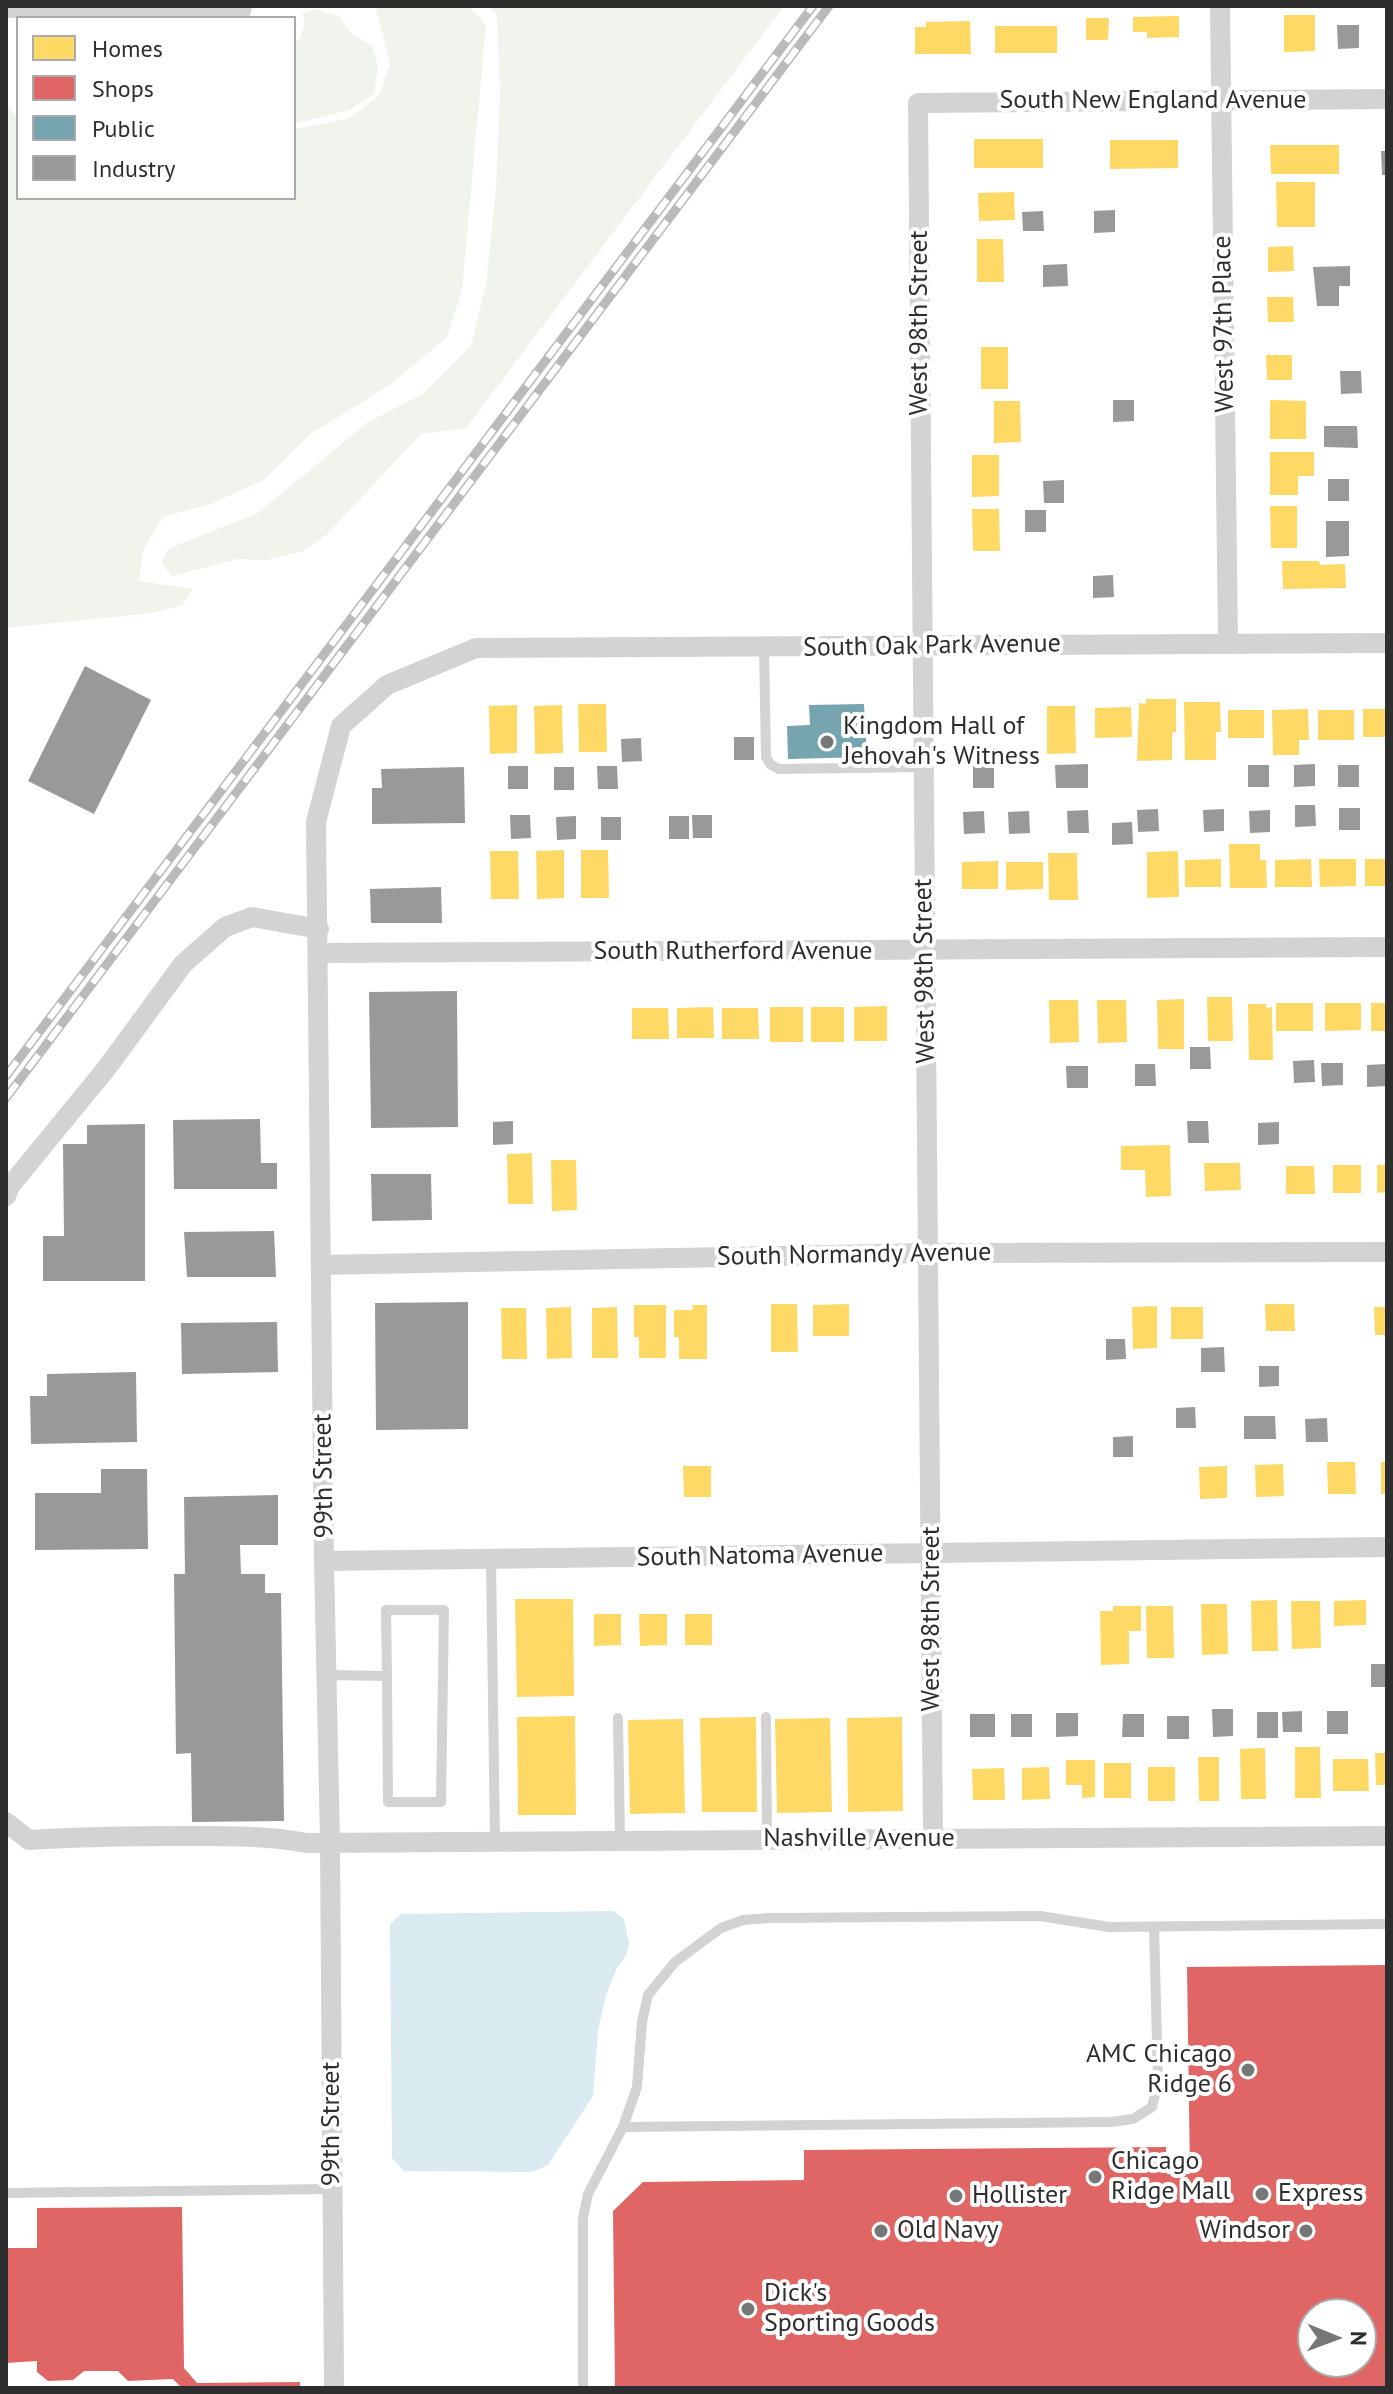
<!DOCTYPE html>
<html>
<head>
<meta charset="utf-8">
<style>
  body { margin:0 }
  #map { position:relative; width:1393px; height:2394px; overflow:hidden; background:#fff; font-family:"PT Sans",sans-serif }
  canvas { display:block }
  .frame { position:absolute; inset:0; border:8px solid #2e2e2e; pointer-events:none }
  .legend { position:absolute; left:16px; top:16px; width:280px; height:184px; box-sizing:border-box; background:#fff; border:2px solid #ababab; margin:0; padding:10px 14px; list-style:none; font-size:24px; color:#2e2e2e }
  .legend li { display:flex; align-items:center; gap:16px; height:40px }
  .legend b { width:40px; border:2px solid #ababab }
  .north { position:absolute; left:1297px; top:2298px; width:80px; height:80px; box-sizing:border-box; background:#fff; border:2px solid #ababab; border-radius:50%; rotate:91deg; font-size:22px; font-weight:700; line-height:32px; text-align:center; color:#2e2e2e }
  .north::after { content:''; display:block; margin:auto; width:28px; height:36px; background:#777; clip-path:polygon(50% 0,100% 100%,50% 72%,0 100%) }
</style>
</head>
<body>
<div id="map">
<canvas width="1393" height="2394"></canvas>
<div class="frame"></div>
<ul class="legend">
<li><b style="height:22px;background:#ffd966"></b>Homes</li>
<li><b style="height:22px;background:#e06666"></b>Shops</li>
<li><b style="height:22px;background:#76a5af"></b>Public</li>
<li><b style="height:22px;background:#999"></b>Industry</li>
</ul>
<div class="north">N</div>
</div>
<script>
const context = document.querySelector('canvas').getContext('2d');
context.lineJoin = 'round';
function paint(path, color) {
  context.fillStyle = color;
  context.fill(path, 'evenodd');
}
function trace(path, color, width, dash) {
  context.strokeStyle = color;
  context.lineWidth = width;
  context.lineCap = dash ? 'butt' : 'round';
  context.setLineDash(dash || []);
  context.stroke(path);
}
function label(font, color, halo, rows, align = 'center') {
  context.font = font + ' "PT Sans",sans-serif';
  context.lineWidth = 8;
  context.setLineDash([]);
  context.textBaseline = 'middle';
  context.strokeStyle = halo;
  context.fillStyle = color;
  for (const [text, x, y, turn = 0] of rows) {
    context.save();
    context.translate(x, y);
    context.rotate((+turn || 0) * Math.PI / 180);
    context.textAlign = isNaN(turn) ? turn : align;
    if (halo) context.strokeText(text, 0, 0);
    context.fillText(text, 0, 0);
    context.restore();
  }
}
const green = new Path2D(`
  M375 6H465L473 10 486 25 462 290 447 337 390 385 312 433 263 480 211 504 163 517 143 550 139 581 193 589 182 605 152 613 6 628V104L18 118V198H294V129L348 119 379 96 390 64Z
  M487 6H784L466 428 421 434 326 535 303 551 266 560 237 559 172 576 162 563 168 549 258 513 368 422 423 394 471 346 486 284 496 188 500 95 497 15Z
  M315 9 339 16 350 33 372 46 378 67 374 94 350 110 294 124V41L299 40 304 25 303 13Z`);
const water = new Path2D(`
  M613 1911 624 1919 629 1943 626 1956 617 1968 606 1995 598 2029 593 2096 548 2165 532 2172 404 2171 392 2158 390 1924 401 1914Z`);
const homes = new Path2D(`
  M1284 15H1315V51L1284 52Z
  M1179 16V37L1147 38V32H1133V17Z
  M1086 18H1109L1108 40H1086Z
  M970 21 971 54H915V27H926V22Z
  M995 26H1057V53H995Z
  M974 139H1043V168H974Z
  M1110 140H1178V168L1110 169Z
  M1270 145H1339V174H1271Z
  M1276 182H1315V227H1277Z
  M1014 192 1015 220 979 221 978 193Z
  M977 239H1003L1004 282H977Z
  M1293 246 1294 271 1268 272V247Z
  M1267 297H1293L1294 322H1268Z
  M981 347H1008V389H981Z
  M1266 355H1292V380H1267Z
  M1270 400 1306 401V439H1270Z
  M994 401H1020L1021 442 994 443Z
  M1270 452H1314V476H1298V495H1270Z
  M972 455H999V496L972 497Z
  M1270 506H1297V548H1271Z
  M972 509H999L1000 551H973Z
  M1282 561H1319L1320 565 1345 564 1346 588 1283 589Z
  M1146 699H1176V732L1172 733V760L1137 761 1139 703 1146 704Z
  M1184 702H1220L1221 732H1216V760H1185Z
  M578 704H606L607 752H579Z
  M517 705V753L490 754 489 706Z
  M562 705 563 753 535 754 534 706Z
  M1047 706H1075L1076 753 1047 754Z
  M1131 707 1132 737 1095 738V708Z
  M1308 709 1309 740H1299V755H1273L1272 710Z
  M1363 709H1387V737H1363Z
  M1228 710H1264V738H1228Z
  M1318 710H1354V740H1318Z
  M1229 844H1260V860H1266L1267 888H1230Z
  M564 850V898L537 899 536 851Z
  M581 850H608L609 898H581Z
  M490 851H518L519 899H491Z
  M1178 851 1179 897 1147 898V852Z
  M1048 853H1077L1078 900H1049Z
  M1221 859V887H1185V860Z
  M1311 859 1312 887H1275V860Z
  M1319 859H1356V886L1320 887Z
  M1365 859H1387V886H1365Z
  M998 861V889H962V862Z
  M1006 862H1043V889L1006 890Z
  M1207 997H1232L1233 1041H1208Z
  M1184 999V1049H1158L1157 1000Z
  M1049 1000H1078L1079 1042 1050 1043Z
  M1097 1000H1126L1127 1042 1098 1043Z
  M1276 1003H1313V1031H1276Z
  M1325 1003H1361V1030L1325 1031Z
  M1371 1003H1387V1031H1371Z
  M1248 1004H1266V1008L1272 1007 1273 1060H1249Z
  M887 1006V1041H854V1007Z
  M713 1007 714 1038H677V1008Z
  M770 1007H803V1042H770Z
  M811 1007H844V1042H811Z
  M632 1008H668L669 1039H632Z
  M722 1008H758L759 1039H722Z
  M1170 1145 1171 1196 1146 1197 1145 1170H1121V1146Z
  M532 1153 533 1204H508L507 1154Z
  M551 1160H576L577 1210 552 1211Z
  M1204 1163H1240L1241 1190 1205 1191Z
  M1333 1165H1361V1193H1333Z
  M1377 1165H1387V1192L1377 1193Z
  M1286 1166H1314L1315 1194H1286Z
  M771 1304H797L798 1352H771Z
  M849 1304V1336H813V1305Z
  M1265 1304H1294L1295 1331H1266Z
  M634 1305H666V1358H639V1337H634Z
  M692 1305H707V1359H679V1337H674V1310H693Z
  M1157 1306V1348L1133 1349 1132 1307Z
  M571 1307 572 1358 547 1359 546 1308Z
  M617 1307 618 1358H592V1308Z
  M1171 1307H1203V1339H1171Z
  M1374 1307H1387V1335H1375Z
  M501 1308H526L527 1359H502Z
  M1327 1462H1355L1356 1494H1328Z
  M1381 1462H1387V1494H1381Z
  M1283 1464 1284 1496 1256 1497 1255 1465Z
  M683 1466H711V1497H684Z
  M1227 1466V1498L1200 1499 1199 1467Z
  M515 1599H573L574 1696 517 1697Z
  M1277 1600 1278 1651H1252L1251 1601Z
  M1366 1600V1625L1334 1626V1601Z
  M1291 1601H1320L1321 1648 1292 1649Z
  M1201 1604H1227L1228 1654 1202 1655Z
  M1113 1606H1141V1631H1129V1664L1101 1665 1100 1611H1113Z
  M1146 1606H1173L1174 1658H1147Z
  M594 1614H621V1645L594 1646Z
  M639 1614H667V1645L640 1646Z
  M685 1614H712V1645H685Z
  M575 1716 576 1815H518L517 1717Z
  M756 1717 757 1812H702L700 1718Z
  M902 1717 903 1811 848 1812 847 1718Z
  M830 1718 832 1812 777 1813 775 1719Z
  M683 1719 685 1813 630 1814 628 1720Z
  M1295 1747H1320L1321 1798H1295Z
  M1265 1748 1266 1799H1241L1240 1749Z
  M1375 1753H1387V1785H1376Z
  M1198 1757H1219V1801H1199Z
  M1333 1759H1368L1369 1791H1333Z
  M1066 1760H1095V1797L1082 1798V1785H1066Z
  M1104 1763H1131V1798H1104Z
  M1049 1767 1050 1799 1022 1800V1768Z
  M1148 1767H1175V1801H1148Z
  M1004 1768 1005 1800H973L972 1769Z`);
const shops = new Path2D(`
  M1387 1965V2388H615L613 2211 643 2182 804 2180V2150L1166 2147 1167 2174H1190L1187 1967ZM1313 2314H1361V2362H1313Z
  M182 2207 184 2368 197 2383 300 2382V2388H182L173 2379 128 2381 118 2371H84L73 2380 48 2381 37 2372V2361L6 2363V2248H37V2208Z`);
const public = new Path2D(`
  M864 704 867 757 788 759 787 726 810 725 809 705Z`);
const industry = new Path2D(`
  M1337 25H1359V48L1338 49Z
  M1381 151H1387V175H1382Z
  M1115 210V232L1094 233V211Z
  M1043 211 1044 231H1023L1022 212Z
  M1067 264 1068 286 1043 287V265Z
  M1350 266V286H1339V306H1317L1313 267Z
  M1340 371H1361L1362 393 1341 394Z
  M1113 400H1134V421L1113 422Z
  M1324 426H1357L1358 448 1324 447Z
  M1328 479H1349V501H1328Z
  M1064 480V503H1044L1043 481Z
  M1025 510H1046V532H1025Z
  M1326 521H1349V556L1326 557Z
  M1113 575 1114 597 1093 598V576Z
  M85 666 151 700 94 814 28 781Z
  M734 737H754V760H734Z
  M641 738 642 761 622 762 621 739Z
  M1088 764V788H1056L1055 765Z
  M1315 764V786L1294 787V765Z
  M1248 765H1269V787H1248Z
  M1338 765H1359V787H1338Z
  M508 766H528V789H508Z
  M597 766H617L618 789H598Z
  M973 766H994V788H973Z
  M464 767 465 823 372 824V788H382L381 769Z
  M554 767H574V790H554Z
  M1295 805H1315L1316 826 1295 827Z
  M1339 808H1360V830H1339Z
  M1158 809 1159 831 1138 832 1137 810Z
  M1224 809V831L1204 832 1203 810Z
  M1088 810 1089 833H1068L1067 811Z
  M1270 810V832L1250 833 1249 811Z
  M984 811 985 833 964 834 963 812Z
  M1029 811 1030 833 1009 834 1008 812Z
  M510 815H530L531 838 511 839Z
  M692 815H712V838H693Z
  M576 816V839L557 840 556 817Z
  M669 816H689V839H669Z
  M601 817H621V840H601Z
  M1132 822 1133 844 1112 845V823Z
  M441 887 442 923H371L370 889Z
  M457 991 458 1127 371 1128 369 992Z
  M1190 1047H1210L1211 1069H1190Z
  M1314 1060 1315 1082 1294 1083 1293 1061Z
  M1321 1063H1343V1085L1322 1086Z
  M1135 1064H1155L1156 1086H1135Z
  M1387 1064V1086L1367 1087V1065Z
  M1066 1066H1088V1088H1067Z
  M260 1119 261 1163H277V1189H174L173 1120Z
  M513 1121V1144L493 1145V1122Z
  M1187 1121H1208L1209 1143H1188Z
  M1279 1122V1144L1258 1145V1123Z
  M145 1124V1281H43V1236H64L63 1144H87V1125Z
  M371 1174H431L432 1220 372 1221Z
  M274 1231 276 1277H187L184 1232Z
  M468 1302V1429L376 1430 375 1303Z
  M277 1322 278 1372 182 1374 181 1323Z
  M1106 1339H1125L1126 1359 1106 1360Z
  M1224 1347 1225 1372H1201V1348Z
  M1259 1366H1279V1386L1259 1387Z
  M136 1372 137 1442 31 1444 30 1396H47V1374Z
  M1195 1407 1196 1428H1176V1408Z
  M1244 1416H1275L1276 1439H1244Z
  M1327 1418 1328 1442H1306L1305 1419Z
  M1133 1436V1457H1113V1437Z
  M101 1469H147L148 1549 35 1550V1493H101Z
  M278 1495V1545H240L241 1574H265V1593H281L284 1821 192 1822 191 1753 176 1754 174 1574H185L184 1497Z
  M1371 1664H1387V1687H1371Z
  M1212 1709H1233V1736L1213 1737Z
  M1302 1711V1732H1283L1282 1712Z
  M1327 1711H1348V1734H1327Z
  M1257 1712H1278V1738H1257Z
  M1056 1713H1078V1736L1056 1737Z
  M970 1714H995V1737H970Z
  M1011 1714H1032V1737H1011Z
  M1123 1714H1144V1737H1122Z
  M1167 1716H1189V1739H1167Z`);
const service = new Path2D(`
  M6 13 246 12 247 6
  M764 647 766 757 771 765 779 769 923 767
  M491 1559 495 1841
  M327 1675 387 1676 386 1610H444L441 1802H388L387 1676
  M766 1717 767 1840
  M618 1718 620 1841
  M623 2127 1111 2122 1133 2119 1152 2107 1158 2082 1154 1927
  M6 2193 333 2189
  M583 2388V2218L588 2194 623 2127 637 2087 642 2022 648 1995 675 1962 721 1928 743 1920 769 1918 1040 1916 1109 1927 1387 1924`);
const minor = new Path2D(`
  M1220 6 1228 642
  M318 953 1387 947
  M6 1196 10 1186 106 1069 183 964 225 927 252 917 319 929
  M321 1265 928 1253 1387 1252
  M324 1561 1387 1547
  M6 1822 29 1840C79 1837 128 1836 178 1836 221 1836 265 1835 307 1843L1387 1836
  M933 1839 918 103 1387 99
  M334 2388 330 1842 324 1561 316 822 341 726 387 685 476 648 1387 643`);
const rail = new Path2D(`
  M6 1076 813 6
  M6 1098 829 6`);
const markers = [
  [827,742,8,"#777"],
  [1248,2070,8,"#777"],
  [1095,2177,8,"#777"],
  [1262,2194,8,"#777"],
  [956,2196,8,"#777"],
  [881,2231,8,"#777"],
  [1306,2231,8,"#777"],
  [748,2309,8,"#777"]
];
const streetNames = [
  ["South New England Avenue",1153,101],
  ["West 98th Street",920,323,-90],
  ["West 97th Place",1224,324,-91],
  ["South Oak Park Avenue",932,646,-1],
  ["South Rutherford Avenue",733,952],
  ["West 98th Street",925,971,-91],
  ["South Normandy Avenue",854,1255,-1],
  ["99th Street",324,1476,-91],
  ["South Natoma Avenue",760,1556,-1],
  ["West 98th Street",932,1619,-90],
  ["Nashville Avenue",859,1839],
  ["99th Street",332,2124,-90]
];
const poiNames = [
  ["Kingdom Hall of",843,727],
  ["Jehovah's Witness",843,757],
  ["AMC Chicago",1232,2055,"right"],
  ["Ridge 6",1232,2085,"right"],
  ["Chicago",1111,2162],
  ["Ridge Mall",1111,2192],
  ["Express",1278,2194],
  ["Hollister",972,2196],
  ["Old Navy",897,2231],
  ["Windsor",1290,2231,"right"],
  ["Dick's",764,2294],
  ["Sporting Goods",764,2324]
];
paint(green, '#f1f4ec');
paint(water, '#d9eaf0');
paint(homes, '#ffd966');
paint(shops, '#e06666');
paint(public, '#76a5af');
paint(industry, '#999');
trace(service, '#d3d3d3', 10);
trace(minor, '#d3d3d3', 20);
trace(rail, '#bababa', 9);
trace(rail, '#fff', 6, [18]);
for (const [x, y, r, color] of markers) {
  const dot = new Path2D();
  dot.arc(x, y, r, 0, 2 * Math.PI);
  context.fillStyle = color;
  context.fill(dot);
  trace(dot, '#fff', 3);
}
label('26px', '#2e2e2e', '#fff', streetNames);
label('26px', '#2e2e2e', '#fff', poiNames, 'left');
</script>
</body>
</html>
